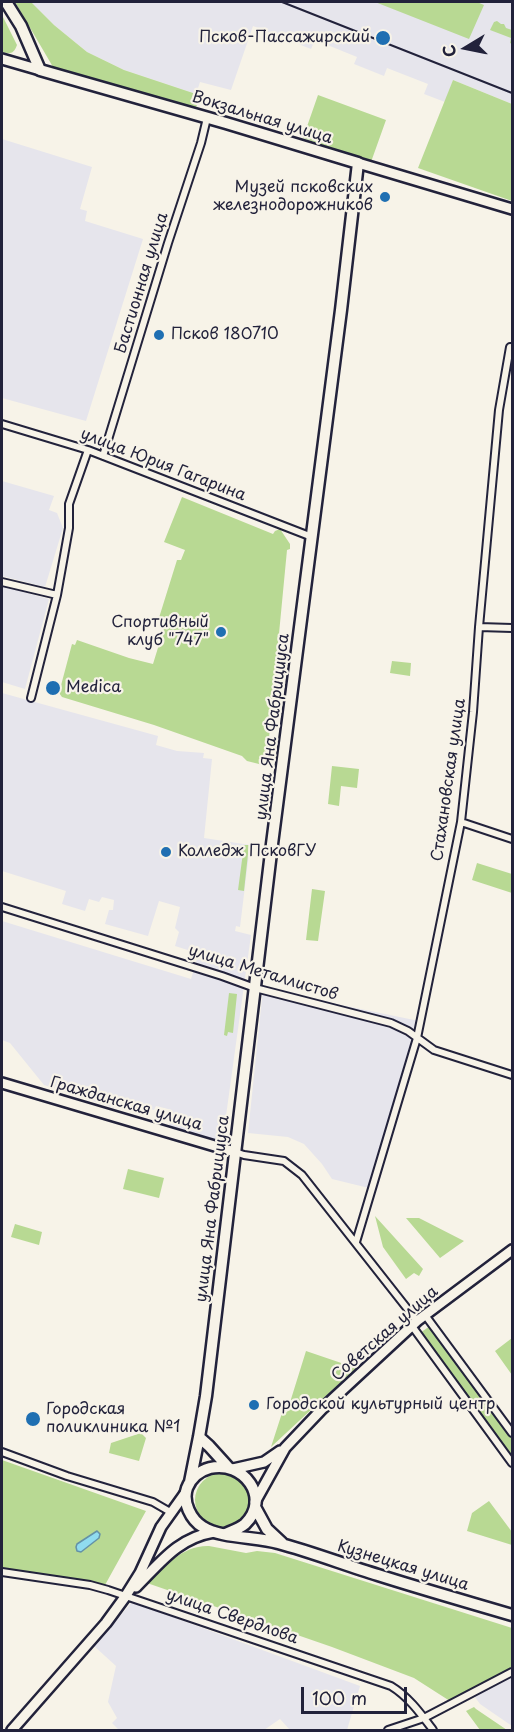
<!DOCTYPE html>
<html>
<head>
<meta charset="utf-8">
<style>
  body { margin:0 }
  #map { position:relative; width:514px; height:1732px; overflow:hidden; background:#f7f3e8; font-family:"Playpen Sans",sans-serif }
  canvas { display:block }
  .frame { position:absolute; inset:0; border:3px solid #22223b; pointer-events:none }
  .north { position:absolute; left:436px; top:18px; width:60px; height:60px; -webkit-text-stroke:4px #f7f3e8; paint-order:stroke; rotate:260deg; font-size:16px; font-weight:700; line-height:24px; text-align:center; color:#22223b }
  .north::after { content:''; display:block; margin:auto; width:21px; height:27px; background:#22223b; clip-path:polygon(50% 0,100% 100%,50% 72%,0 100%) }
  .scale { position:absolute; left:301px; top:1687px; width:106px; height:27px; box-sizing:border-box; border:3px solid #22223b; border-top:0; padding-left:8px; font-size:18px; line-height:21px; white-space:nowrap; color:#22223b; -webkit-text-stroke:4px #f7f3e8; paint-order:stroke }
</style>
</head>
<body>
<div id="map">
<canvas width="514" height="1732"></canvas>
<div class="frame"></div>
<div class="north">С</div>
<div class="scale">100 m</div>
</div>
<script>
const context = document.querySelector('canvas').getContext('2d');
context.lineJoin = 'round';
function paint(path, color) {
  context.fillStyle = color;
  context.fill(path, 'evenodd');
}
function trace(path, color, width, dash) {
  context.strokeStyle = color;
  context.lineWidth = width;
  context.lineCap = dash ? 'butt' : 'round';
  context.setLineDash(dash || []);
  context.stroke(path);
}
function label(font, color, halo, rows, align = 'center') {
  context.font = font + ' "Playpen Sans",sans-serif';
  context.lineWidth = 4.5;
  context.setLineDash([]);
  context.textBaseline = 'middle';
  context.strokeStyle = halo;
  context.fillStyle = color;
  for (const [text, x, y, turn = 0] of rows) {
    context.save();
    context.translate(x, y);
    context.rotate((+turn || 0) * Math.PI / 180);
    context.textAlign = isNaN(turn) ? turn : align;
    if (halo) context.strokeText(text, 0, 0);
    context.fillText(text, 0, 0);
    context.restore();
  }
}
const built = new Path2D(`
  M31 2H512V104L453 80 445 102 424 94 428 84 387 68 384 76 354 64 357 57 315 40 311 49 253 26 231 90 200 82 196 94 124 70 87 52 54 25Z
  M2 139 92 167 80 209 87 211 85 221 143 239 86 421 2 398Z
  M2 481 54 496 49 510 57 513 63 528 45 587 2 576Z
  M2 586 49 599 25 689 2 682Z
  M2 693 158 736 156 745 177 751 204 753 203 758 212 759 204 838 250 845 240 927 236 926 235 931 251 935 221 1152 167 1136 172 1110 156 1106 154 1110 144 1107 143 1109 126 1105V1103L121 1101 120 1103 116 1102 114 1108 44 1085 10 1043 2 1040V921L191 979 197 959 225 968 226 962 175 946 179 932 175 928 180 907 159 901 148 936 105 924 109 910H113L114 900 102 897 99 902 89 899 85 911 62 904 66 891 2 871Z
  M263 989 424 1022 377 1190 332 1179 322 1164 304 1144 288 1137 248 1133Z
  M132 1602 360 1686 347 1730H290L280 1719 264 1730H119L112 1723 117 1718 108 1702 116 1666 94 1646Z
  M512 1671V1726L480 1704 472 1693Z`);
const green = new Path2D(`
  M15 2H31L54 25 87 52 124 70 196 94 199 101 195 109 53 67Z
  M375 2H477L484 5 469 39Z
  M2 15 17 45C14 54 10 54 2 52Z
  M497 21 501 24H504L506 28 512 30V44L510 43 511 38 490 30 494 22Z
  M453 80 512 104V201L418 168Z
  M318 95 386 120 371 162 303 138Z
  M182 497 273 534 275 531 280 529 290 544V549L287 550 269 738 270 742 267 766 247 761 242 756 154 725 62 697 59 693 72 644 75 645 77 640 129 658 153 664 165 625 158 621 177 560H181L185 550 164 542Z
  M392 661 411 663 410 676 390 673Z
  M332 766 359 769 357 788 341 786 339 806 328 804Z
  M244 845H249L244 891 238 890Z
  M477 863 512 874V893L472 880Z
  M312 889 325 891 318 941 306 940Z
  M229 993 237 994 233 1033 228 1032 227 1036 224 1035Z
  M128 1169 164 1178 159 1198 123 1189Z
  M375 1216 423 1269 419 1276 414 1273 406 1279 383 1247Z
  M406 1218H419L464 1241 440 1258Z
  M15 1224 42 1232 39 1245 11 1237Z
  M430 1326 512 1438V1458L420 1333Z
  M512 1338V1375L495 1351Z
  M306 1351 356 1368 271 1447 282 1413 287 1412Z
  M141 1433 146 1438 139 1461 109 1453 111 1443Z
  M2 1460 146 1511 105 1585 2 1568Z
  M195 1500a27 27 0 1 1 54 0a27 27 0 1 1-54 0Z
  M489 1501 512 1532V1545L467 1531 472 1513Z
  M209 1546 246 1553 257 1551 275 1553 512 1628V1671L453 1703 414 1678 332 1647 147 1583C164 1567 183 1545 209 1546Z
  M474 1707 476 1709 507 1730H480L466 1711Z`);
const water = new Path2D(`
  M97 1531 100 1534 99 1538 81 1552 77 1551 76 1547 77 1544Z`);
const street = new Path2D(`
  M2 424 88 450 312 537
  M103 456 168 243 201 143 207 118
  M2 582 57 595
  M479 627 512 628
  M31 698 57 595 69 528V504L88 450
  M461 822 512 839
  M2 907 222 976 255 988 391 1023 408 1031 434 1050 512 1075
  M235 1152 244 1155 284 1161 302 1175 417 1321
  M356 1242 417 1038 461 822 473 712 479 627 499 410 510 347
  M425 1315 512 1433
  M412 1326 512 1463
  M2 1452 67 1476 153 1502 172 1513
  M2 1572 90 1585 108 1590 391 1686C409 1697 421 1714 433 1730
  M388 1730 424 1718 512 1672`);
const secondary = new Path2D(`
  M2 59 40 70
  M358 163 512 209
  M2 1083 235 1152
  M233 1469 264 1462 280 1451
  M255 1502 285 1448 323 1408 417 1321 512 1250
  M136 1587C161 1562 178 1538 214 1532
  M12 1730 106 1623 125 1597 140 1573 161 1527 186 1492`);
const primary = new Path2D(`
  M6 2 21 26 40 70 226 123 358 163 341 310 272 844 206 1396 199 1437 190 1482
  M199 1437 209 1446 228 1467
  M255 1507 267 1529 282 1543
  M225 1534C232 1531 239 1529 245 1524 272 1498 243 1460 210 1468 199 1471 191 1478 187 1488 182 1502 191 1520 203 1527 220 1538 258 1537 278 1543 312 1552 345 1565 378 1575 422 1589 468 1602 512 1615`);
const rail = new Path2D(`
  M282 2 512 93`);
const markers = [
  [383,38,8,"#1f6fb2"],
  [385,197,6,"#1f6fb2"],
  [159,335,6,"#1f6fb2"],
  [221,632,6,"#1f6fb2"],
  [53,688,8,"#1f6fb2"],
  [166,852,6,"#1f6fb2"],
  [254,1405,6,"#1f6fb2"],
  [33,1419,8,"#1f6fb2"]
];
const poiNames = [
  ["Псков-Пассажирский",370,38,"right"],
  ["Музей псковских",373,188,"right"],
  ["железнодорожников",373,206,"right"],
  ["Псков 180710",171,335],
  ["Спортивный",209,623,"right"],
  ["клуб \"747\"",209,641,"right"],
  ["Medica",66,688],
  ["Колледж ПсковГУ",178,852],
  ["Городской культурный центр",266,1405],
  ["Городская",46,1410],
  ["поликлиника №1",46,1428]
];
const streetNames = [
  ["Вокзальная улица",262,118,17],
  ["Бастионная улица",142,283,-73],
  ["улица Юрия Гагарина",163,465,21],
  ["улица Яна Фабрициуса",273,727,-83],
  ["Стахановская улица",449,780,-82],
  ["улица Металлистов",263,973,17],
  ["Гражданская улица",126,1104,16],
  ["улица Яна Фабрициуса",213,1209,-83],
  ["Советская улица",385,1334,-41],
  ["Кузнецкая улица",403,1566,17],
  ["улица Свердлова",232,1617,19]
];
paint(built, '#e6e5ec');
paint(green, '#b8d993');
paint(water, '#90dcef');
trace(water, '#6492a7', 1.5);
trace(street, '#22223b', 10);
trace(secondary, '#22223b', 14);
trace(primary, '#22223b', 15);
trace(street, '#f7f3e8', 6);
trace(secondary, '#f7f3e8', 9);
trace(primary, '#f7f3e8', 10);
trace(rail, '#22223b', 2);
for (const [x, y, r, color] of markers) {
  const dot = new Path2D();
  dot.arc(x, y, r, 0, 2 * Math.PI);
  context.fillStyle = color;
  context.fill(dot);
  trace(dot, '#f7f3e8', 2);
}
label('16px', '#22223b', '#f7f3e8', poiNames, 'left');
label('16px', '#22223b', '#f7f3e8', streetNames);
</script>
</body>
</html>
